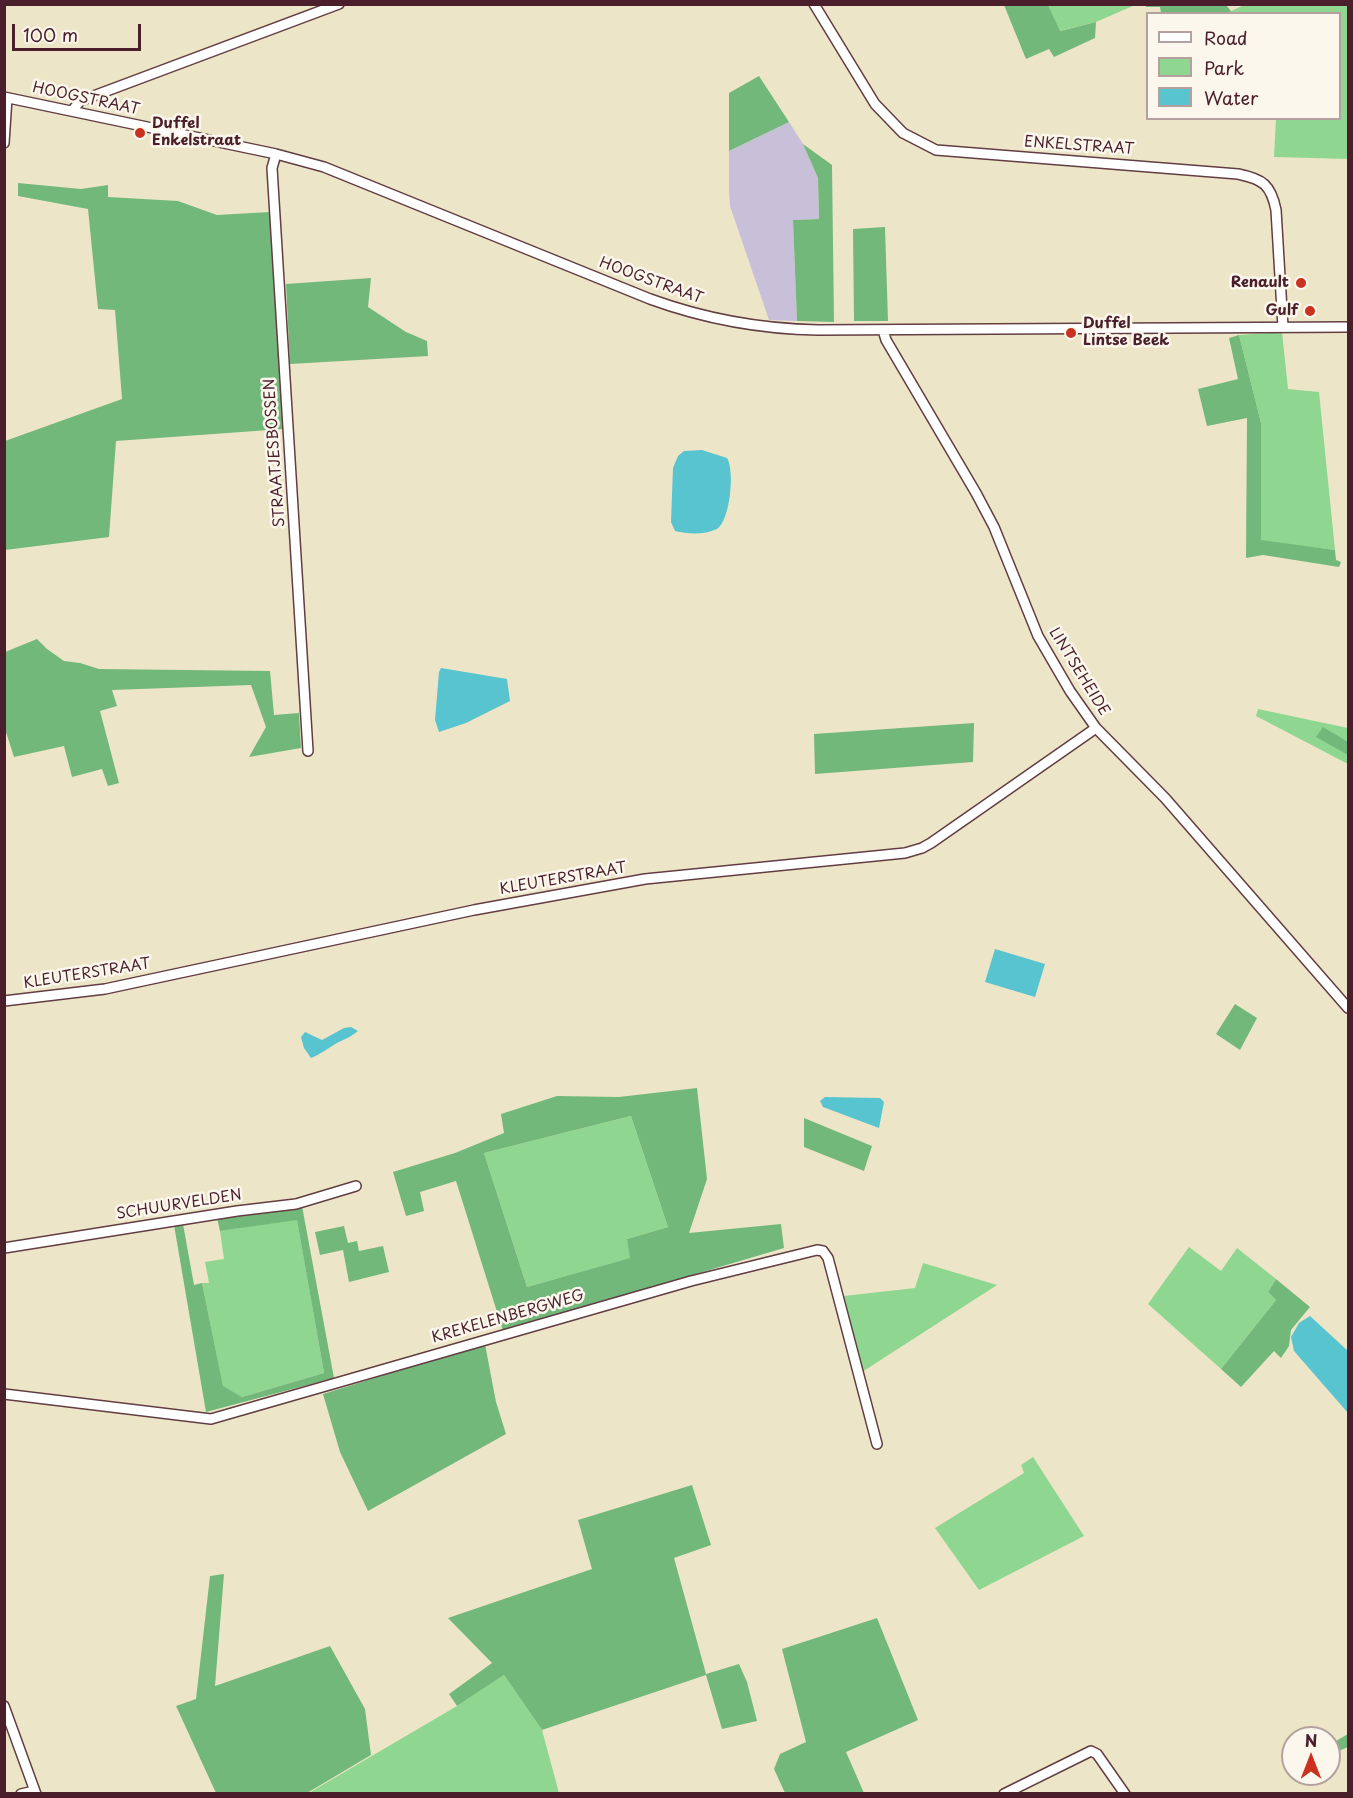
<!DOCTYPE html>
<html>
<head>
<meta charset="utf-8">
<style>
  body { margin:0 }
  #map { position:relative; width:1353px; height:1798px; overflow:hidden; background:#ede5c7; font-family:"Playpen Sans",sans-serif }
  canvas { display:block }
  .frame { position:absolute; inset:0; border:6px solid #4a1f2b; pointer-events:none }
  .legend { position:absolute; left:1146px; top:12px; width:195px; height:108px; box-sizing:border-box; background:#fbf7ec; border:2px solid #b4a19f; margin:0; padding:8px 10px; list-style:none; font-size:18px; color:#4a1f2b }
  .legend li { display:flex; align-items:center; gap:12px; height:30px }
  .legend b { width:30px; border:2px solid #b4a19f }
  .north { position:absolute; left:1281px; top:1726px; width:60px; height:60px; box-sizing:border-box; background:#fbf7ec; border:2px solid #b4a19f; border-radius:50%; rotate:0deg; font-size:16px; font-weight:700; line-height:24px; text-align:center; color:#4a1f2b }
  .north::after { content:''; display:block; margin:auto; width:21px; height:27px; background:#c8321e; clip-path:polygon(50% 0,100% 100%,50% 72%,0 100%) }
  .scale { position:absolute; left:12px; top:24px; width:129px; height:27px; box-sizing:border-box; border:3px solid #4a1f2b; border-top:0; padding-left:8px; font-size:18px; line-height:21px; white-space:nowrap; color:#4a1f2b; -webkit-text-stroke:4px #fbf7ec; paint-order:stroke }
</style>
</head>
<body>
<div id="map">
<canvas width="1353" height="1798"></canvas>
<div class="frame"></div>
<ul class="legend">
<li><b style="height:8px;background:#fff"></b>Road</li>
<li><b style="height:16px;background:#8fd791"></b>Park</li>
<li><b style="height:16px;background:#57c4d0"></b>Water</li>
</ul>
<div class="north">N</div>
<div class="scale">100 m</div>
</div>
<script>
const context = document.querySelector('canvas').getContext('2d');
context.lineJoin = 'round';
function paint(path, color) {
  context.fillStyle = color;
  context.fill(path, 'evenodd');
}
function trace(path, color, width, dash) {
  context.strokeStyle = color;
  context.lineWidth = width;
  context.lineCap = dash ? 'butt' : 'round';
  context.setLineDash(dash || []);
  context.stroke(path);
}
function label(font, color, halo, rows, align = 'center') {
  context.font = font + ' "Playpen Sans",sans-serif';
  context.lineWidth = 5;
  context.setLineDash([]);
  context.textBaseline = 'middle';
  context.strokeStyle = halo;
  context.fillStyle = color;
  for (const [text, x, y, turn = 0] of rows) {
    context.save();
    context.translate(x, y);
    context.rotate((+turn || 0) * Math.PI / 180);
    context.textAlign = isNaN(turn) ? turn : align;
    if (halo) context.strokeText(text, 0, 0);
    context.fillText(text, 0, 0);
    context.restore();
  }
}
const industrial = new Path2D(`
  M789 122 803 144 818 178 819 219 793 220 797 321 769 320 730 206 729 190V151Z`);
const green = new Path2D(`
  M1048 5H1135L1096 22 1059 31Z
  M1244 5H1348V159L1274 157 1276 119 1340 118V14L1227 13Z
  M1282 332 1288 389 1319 392 1335 550 1261 541V423L1239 335Z
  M1258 709 1348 728V764L1256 716Z
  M631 1116 668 1227 627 1239 631 1258 527 1287 484 1153Z
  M297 1219 324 1373 242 1397 223 1387 202 1283H209L205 1262 224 1259 220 1231Z
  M1189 1247 1221 1271 1237 1248 1276 1279 1268 1292 1276 1300 1221 1369 1148 1304Z
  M923 1263 997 1285 862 1372 844 1296 915 1288Z
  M1033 1457 1084 1536 979 1590 935 1528 1024 1473 1021 1465Z
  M504 1675 542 1730 559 1793 307 1794 457 1706Z`);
const forest = new Path2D(`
  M1004 5H1048L1060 31 1096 22 1095 38 1054 57 1049 49 1026 59Z
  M1145 5H1226L1231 11 1227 14 1161 13 1160 7H1146Z
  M759 76 789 122 729 151V93Z
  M803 144 832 165 834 322 797 321 793 220 819 219 818 178Z
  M18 183 81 189 108 185V197L178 201 217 215 270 212 283 429 116 441 109 537 5 550V441L122 399 115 310 98 309 88 209 18 196Z
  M885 227 888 321H854L853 229Z
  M371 278 368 307 406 332 427 341 428 356 290 364 286 284Z
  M1239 335 1261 423V540L1335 550 1336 560 1341 562 1339 567 1263 555 1246 558 1247 418 1207 426 1198 389 1238 379 1229 338Z
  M37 639 47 649 64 661 80 663 99 669 270 671 274 715 299 713 301 748 249 757 266 727 251 685 112 690 117 706 100 711 119 783 108 786 102 769 72 777 64 746 14 757 5 729V652Z
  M974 723 973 762 815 774 814 734Z
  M1323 727 1348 742V755L1316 737Z
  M1235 1004 1257 1018 1240 1050 1216 1034Z
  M697 1088 707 1179 689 1233 781 1224 784 1248 503 1331 456 1181 420 1192 424 1211 406 1216 393 1172 455 1153 504 1133 501 1114 557 1096 619 1097ZM631 1116 668 1227 627 1239 630 1258 527 1287 484 1153Z
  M804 1118 872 1146 864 1171 804 1147Z
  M302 1206 334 1378 206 1412 174 1225 183 1224 194 1285 202 1283 223 1386 242 1397 324 1373 297 1220 220 1231 217 1218Z
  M344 1226 348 1243 357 1241 359 1251 383 1246 389 1272 349 1282 343 1250 320 1255 315 1232Z
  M1276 1279 1310 1307 1291 1330 1289 1346 1281 1358 1274 1351 1241 1387 1221 1369 1276 1300 1268 1292Z
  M485 1344 496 1402 506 1434 368 1511 340 1452 323 1394Z
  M692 1485 711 1545 674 1558 706 1674 739 1664 747 1682 757 1721 722 1729 706 1675 542 1730 504 1675 457 1706 449 1694 492 1663 448 1618 592 1569 578 1520Z
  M224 1574 215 1686 330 1646 365 1709 371 1755 307 1793H216L176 1706 196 1699 210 1576Z
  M877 1618 918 1720 846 1752 864 1793H785L774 1769 780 1754 806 1742 782 1649Z
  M1348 1734V1747L1329 1755V1745Z`);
const water = new Path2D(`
  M702 450 727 458C735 471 730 521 717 529 704 535 688 534 675 531L671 522 673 468 678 456 684 451Z
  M441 668 507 679 510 701 466 723 439 732 435 720 439 672Z
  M995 949 1045 964 1035 997 985 982Z
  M351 1027 358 1031C351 1037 345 1039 337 1043 328 1048 321 1054 311 1058L304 1048 301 1037 305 1032 322 1040 344 1028Z
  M825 1097 880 1098 884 1102 879 1128 823 1107 820 1101Z
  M1310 1316 1348 1351V1413L1294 1351 1291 1337 1299 1323Z`);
const minor = new Path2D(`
  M814 4 875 104 903 133 936 150 1238 174C1263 179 1271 185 1276 210L1283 327
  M4 97 276 154 324 167 650 299C705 319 760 329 818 330L1348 327
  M72 111 80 101 339 4
  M4 143 7 98
  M276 154 272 168 308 751
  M883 330 886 340 976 493 994 527 1038 636 1070 691 1096 728 1165 798 1348 1008
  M4 1001 105 989 474 910 645 879 905 853 922 848 931 843 1096 728
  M4 1248 237 1211 296 1204 356 1186
  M4 1394 211 1419 691 1281 817 1250 823 1251 828 1258 877 1444
  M4 1706 36 1794
  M21 1794 34 1791
  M1004 1794 1091 1751 1097 1754 1125 1794`);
const markers = [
  [140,133,6,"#c8321e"],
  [1301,283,6,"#c8321e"],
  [1310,311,6,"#c8321e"],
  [1071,333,6,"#c8321e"]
];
const streetNames = [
  ["HOOGSTRAAT",86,99,12],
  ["ENKELSTRAAT",1079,146,4],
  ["HOOGSTRAAT",651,281,20],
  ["STRAATJESBOSSEN",275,453,-94],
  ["LINTSEHEIDE",1079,672,58],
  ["KLEUTERSTRAAT",563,879,-10],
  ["KLEUTERSTRAAT",87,974,-9],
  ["SCHUURVELDEN",179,1205,-9],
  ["KREKELENBERGWEG",508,1317,-16]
];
const poiNames = [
  ["Duffel",152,124],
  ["Enkelstraat",152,141],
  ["Renault",1289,283,"right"],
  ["Gulf",1298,311,"right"],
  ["Duffel",1083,324],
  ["Lintse Beek",1083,341]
];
paint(industrial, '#c8bfd8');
paint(green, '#8fd791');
paint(forest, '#73b87b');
paint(water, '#57c4d0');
trace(minor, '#623d42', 12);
trace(minor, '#fff', 9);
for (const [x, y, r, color] of markers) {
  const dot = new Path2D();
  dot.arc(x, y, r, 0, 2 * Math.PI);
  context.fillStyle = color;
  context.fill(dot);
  trace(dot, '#fbf7ec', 2);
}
label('15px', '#4a1f2b', '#fbf7ec', streetNames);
label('bold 15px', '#4a1f2b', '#fbf7ec', poiNames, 'left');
</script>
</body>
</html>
